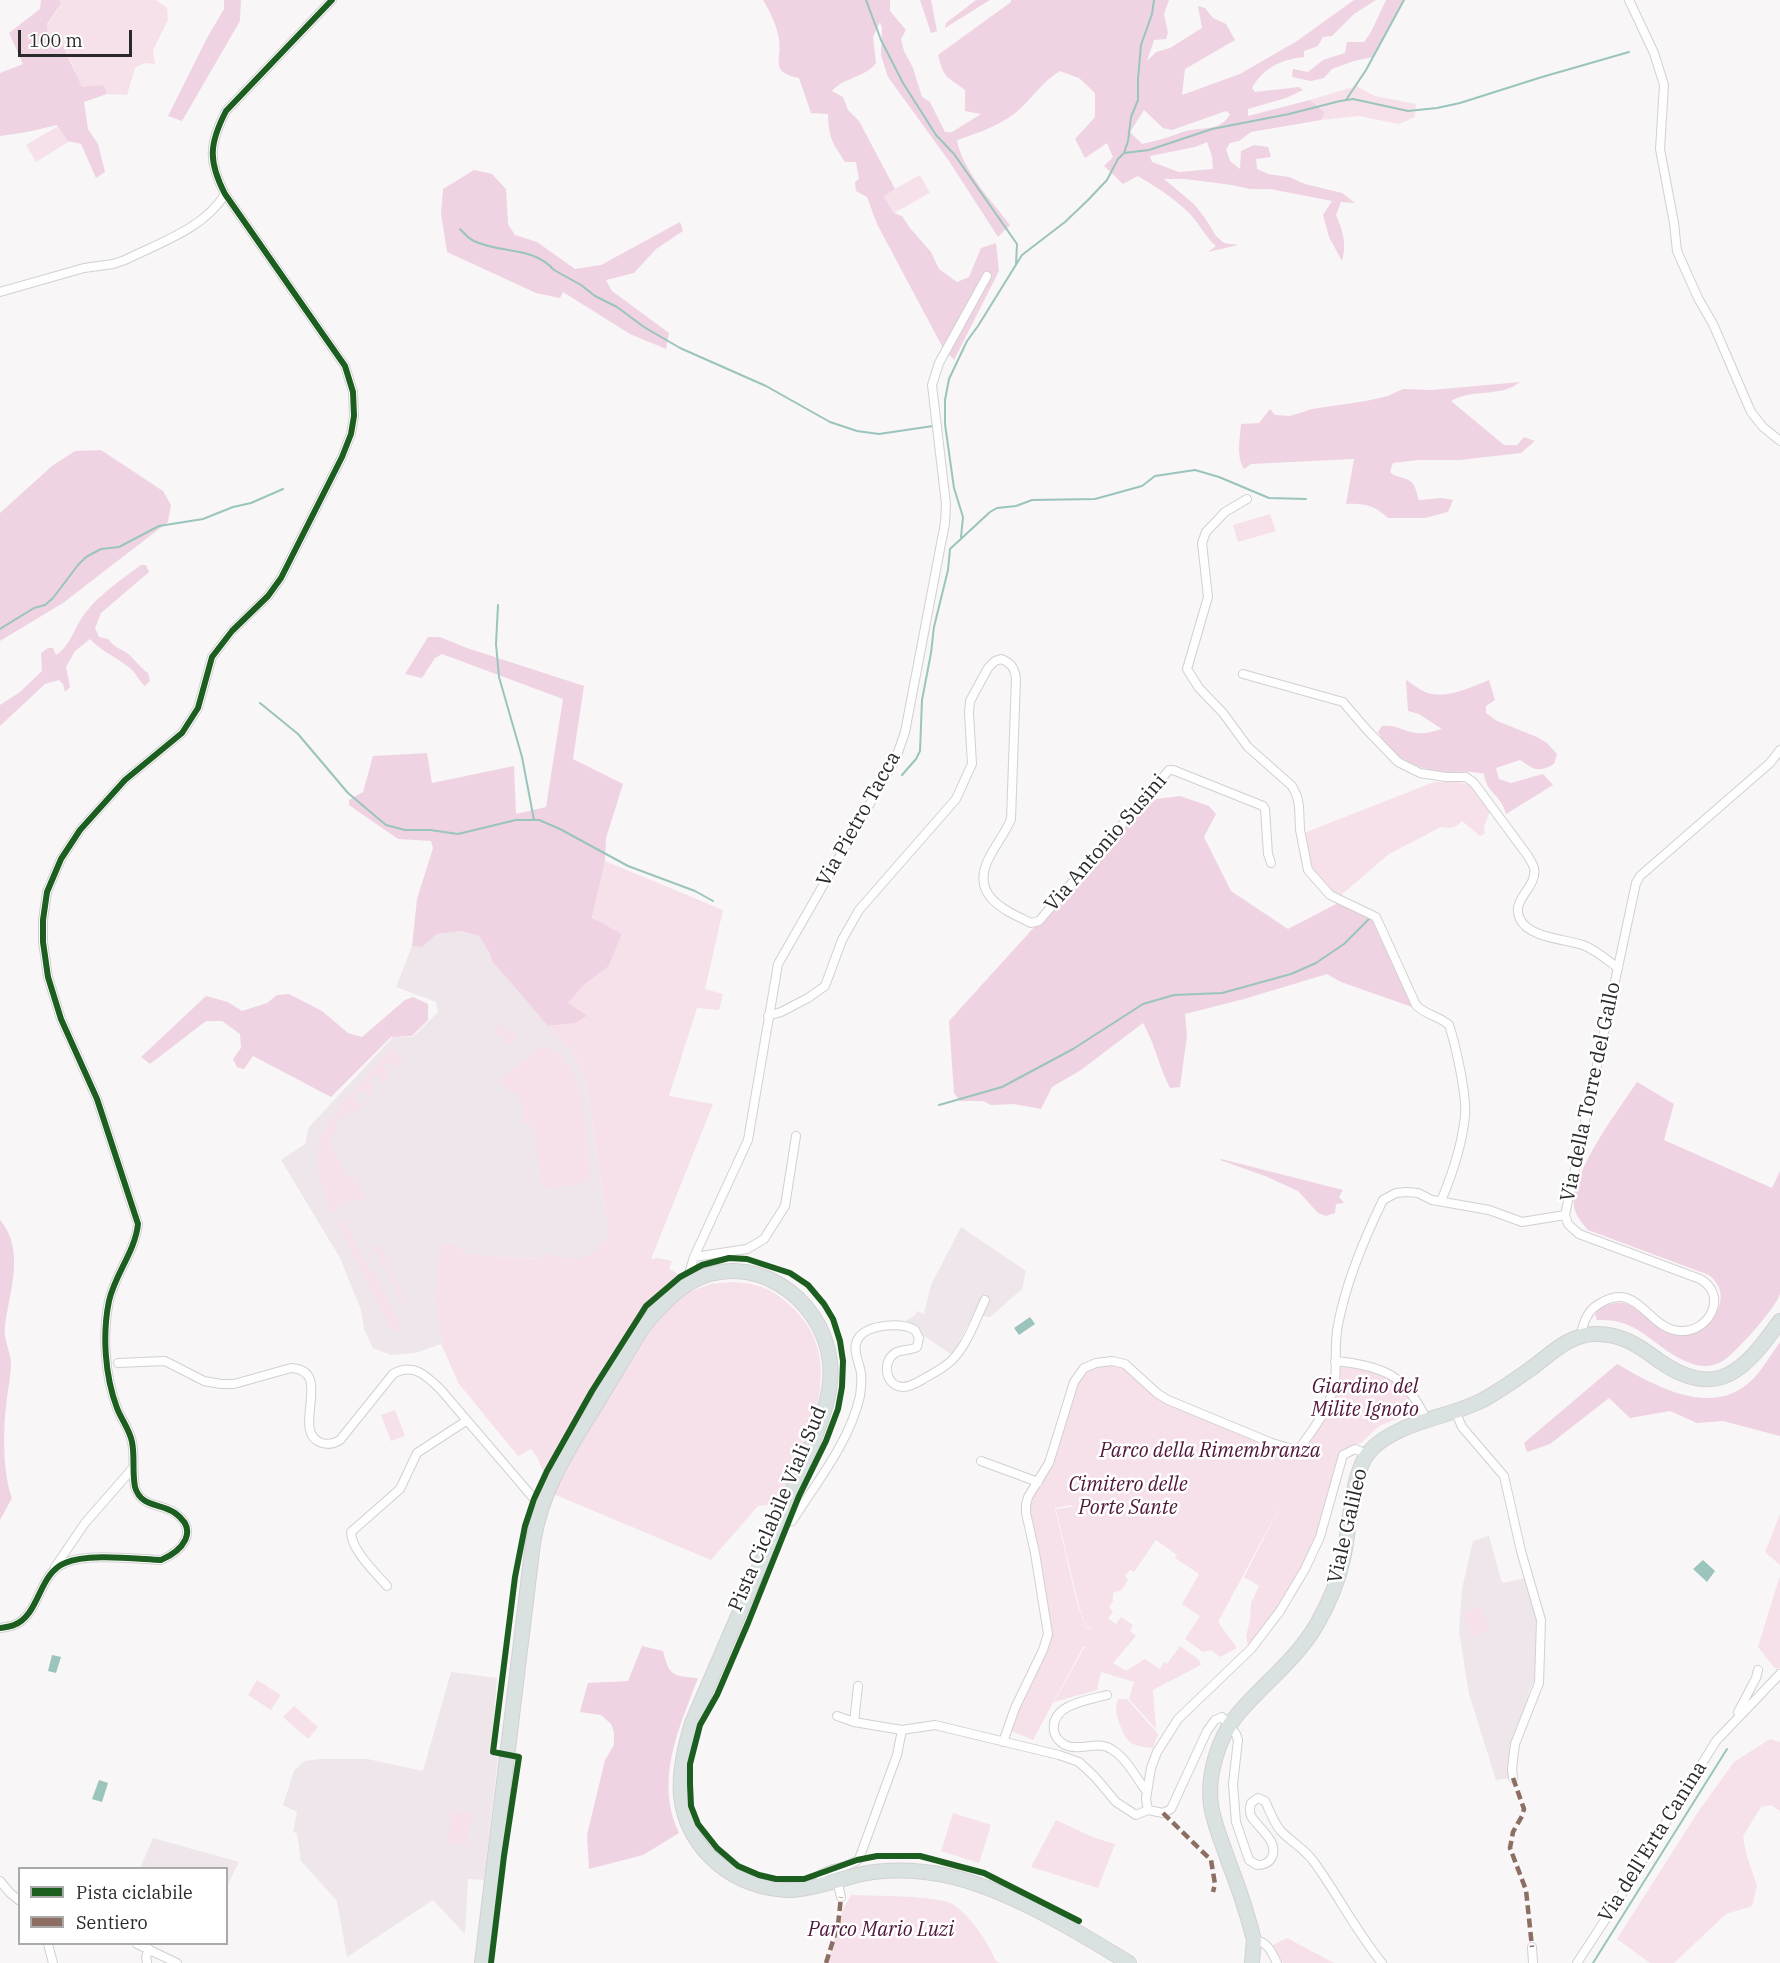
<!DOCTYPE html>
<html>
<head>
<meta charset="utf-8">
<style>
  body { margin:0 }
  #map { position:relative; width:1780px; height:1963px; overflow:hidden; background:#f8f6f7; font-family:"IBM Plex Serif",serif }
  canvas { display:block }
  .legend { position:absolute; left:18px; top:1867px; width:210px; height:78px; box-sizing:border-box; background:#fff; border:2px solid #aaa; margin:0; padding:8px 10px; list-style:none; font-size:18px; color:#2b2a2a }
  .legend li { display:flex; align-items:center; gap:12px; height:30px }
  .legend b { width:30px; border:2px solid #aaa }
  .scale { position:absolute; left:18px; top:30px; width:114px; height:27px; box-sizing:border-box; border:3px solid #2b2a2a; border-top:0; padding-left:8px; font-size:18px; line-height:21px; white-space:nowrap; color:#2b2a2a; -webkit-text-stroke:4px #fff; paint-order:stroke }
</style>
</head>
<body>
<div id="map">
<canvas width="1780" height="1963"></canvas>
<ul class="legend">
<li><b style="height:8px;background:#1b5e20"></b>Pista ciclabile</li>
<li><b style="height:8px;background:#8d6e63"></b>Sentiero</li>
</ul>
<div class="scale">100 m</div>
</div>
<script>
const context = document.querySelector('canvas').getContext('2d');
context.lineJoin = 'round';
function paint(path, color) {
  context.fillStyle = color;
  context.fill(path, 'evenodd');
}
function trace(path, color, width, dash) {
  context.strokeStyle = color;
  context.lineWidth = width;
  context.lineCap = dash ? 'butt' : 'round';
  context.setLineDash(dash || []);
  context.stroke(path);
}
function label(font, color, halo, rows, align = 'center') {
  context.font = font + ' "IBM Plex Serif",serif';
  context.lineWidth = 5;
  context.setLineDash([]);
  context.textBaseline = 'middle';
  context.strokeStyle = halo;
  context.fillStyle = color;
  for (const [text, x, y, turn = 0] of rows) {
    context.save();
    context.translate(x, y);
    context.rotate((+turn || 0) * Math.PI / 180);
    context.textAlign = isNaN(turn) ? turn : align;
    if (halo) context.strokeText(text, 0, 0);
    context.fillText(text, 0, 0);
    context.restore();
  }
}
const built = new Path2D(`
  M461 931 479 936 491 956 492 961 576 1058 586 1081 609 1235 598 1251 581 1259H569L542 1253 539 1259 466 1254 454 1243 438 1286 437 1316 443 1330 444 1343 415 1353 391 1355 373 1348 364 1329 361 1310 340 1258 281 1160 305 1144 309 1127 393 1037H413L438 1012 436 1002 396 987 412 946 422 947 437 934Z
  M961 1227 1026 1271 1022 1289 990 1317 973 1315 952 1355 907 1324V1320L915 1315 917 1311 924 1314 931 1285Z
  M1489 1536 1502 1583 1527 1578 1540 1624 1537 1675 1528 1694 1533 1696 1517 1727 1511 1754V1778L1496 1780 1469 1694 1459 1631 1462 1589 1473 1541Z
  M451 1672 497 1678 491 1755 498 1757 484 1880 468 1879 465 1934 433 1900 347 1957 337 1901 301 1861 297 1833 293 1832 297 1812 283 1805 294 1771 304 1761 321 1759H367L423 1771Z
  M153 1838 239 1862 227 1886 226 1868H140Z`);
const green = new Path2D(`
  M59 0H156L167 8 168 20 153 50 155 64 144 63 135 68 127 95 107 94 104 85 82 88C73 68 68 45 48 34L47 25 61 5Z
  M1356 86 1375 96 1416 104 1415 117 1399 124 1359 116 1321 120 1325 111 1310 100Z
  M60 125 70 141 36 162 26 145Z
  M920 175 930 193 894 213 884 195Z
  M1270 514 1276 531 1238 542 1233 525Z
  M1434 782H1460L1469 785 1490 812 1484 826 1485 834 1480 836 1462 821C1455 828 1451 829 1441 827L1389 854 1340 896 1331 892 1311 866 1304 833Z
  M605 861 723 910 705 989 723 994 719 1010 697 1008 669 1096 713 1104 651 1259 658 1258 672 1261 669 1269 677 1273 680 1277 646 1306 631 1328 592 1391 545 1475 537 1457 531 1449 518 1456 459 1384 441 1344 444 1343C443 1332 439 1325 437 1315 434 1295 439 1266 439 1246L454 1243 466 1254 539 1259 542 1253C575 1260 587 1266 609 1235L586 1081 576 1058 548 1026 576 1023 586 1017 567 1004 584 985 609 966 622 934 592 919Z
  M500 1024 519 1036 509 1046 493 1030Z
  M542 1045C549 1048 557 1050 562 1056 588 1083 587 1145 591 1182L542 1189 535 1133H533L531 1123 524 1124 521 1094H513L499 1081Z
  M393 1047 403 1060 398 1067 390 1061 383 1067 389 1074 384 1082 376 1075 368 1082 374 1089 369 1096 362 1089 354 1097 360 1104V1107L349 1116 348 1114 345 1116 343 1115 337 1121 338 1123 335 1126 337 1129 329 1140 348 1179 353 1177 367 1202C354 1197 339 1204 330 1214L318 1170V1147L323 1131 343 1103Z
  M343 1219 404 1331 399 1332 389 1324 337 1223Z
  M379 1245 406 1301 402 1302 373 1246Z
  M731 1282C759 1283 773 1289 793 1308 851 1363 805 1446 776 1504L758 1506 711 1560 551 1493 562 1473 655 1323 678 1300 688 1292 711 1284Z
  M1337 1364 1365 1367 1396 1380 1419 1410 1379 1426 1361 1443 1343 1451 1327 1509 1302 1572 1253 1644 1248 1645 1246 1637 1250 1619 1251 1603 1259 1586 1244 1577 1284 1499 1218 1622 1237 1648 1220 1657 1211 1650 1203 1652 1185 1639 1200 1616 1182 1604 1199 1574 1175 1558 1177 1555 1156 1540 1134 1572 1130 1570 1125 1576 1128 1580 1122 1590 1113 1593V1601L1109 1607 1113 1612 1108 1618 1116 1624 1121 1617 1133 1625 1130 1631 1136 1636 1113 1663 1126 1671 1145 1659 1160 1669 1164 1662 1167 1664 1180 1646 1198 1659 1201 1665 1153 1690 1156 1729 1129 1699 1134 1682 1101 1672 1097 1690 1054 1702 1084 1648 1092 1649 1083 1647 1033 1740 1009 1730 1051 1630 1031 1532 1029 1506 1078 1378 1091 1367 1109 1365 1121 1366 1161 1398 1183 1411 1296 1452 1324 1415ZM1072 1505 1071 1507 1056 1509 1078 1603 1086 1627 1094 1628H1086L1077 1603 1055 1508Z
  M395 1410 405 1436 391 1441 381 1415Z
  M1780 1514V1565L1765 1552Z
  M1780 1575V1667L1777 1671 1758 1647Z
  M1480 1606 1490 1629 1472 1637 1462 1613Z
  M257 1680 281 1695 271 1710 248 1695Z
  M1118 1699H1127L1158 1734 1153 1748C1131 1746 1126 1743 1119 1722 1116 1713 1115 1708 1118 1699Z
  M294 1706 318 1727 308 1739 283 1717Z
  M1770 1739 1780 1742V1811L1771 1805 1761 1807 1743 1836 1746 1853 1757 1886 1752 1906 1726 1914 1674 1963H1650L1617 1939 1698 1812 1734 1762Z
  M452 1811 471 1814 467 1846 448 1844Z
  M953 1813 991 1825 979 1863 941 1851Z
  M1056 1820 1095 1838 1115 1844 1098 1888 1031 1867Z
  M851 1895C871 1896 941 1895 954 1905 972 1918 987 1941 996 1961L1000 1963H828L843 1909Z
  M1287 1938 1334 1963H1283L1273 1945Z`);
const forest = new Path2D(`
  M41 0H59L61 4 47 24 48 34 63 46 82 87 104 85 107 94 84 102 88 129 98 144 105 172 96 178 81 144 68 141 57 125 27 132 0 136V73L23 64 9 33 40 9Z
  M224 0H241L240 21 182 121 168 116 207 38 224 9Z
  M763 0H890V11L906 30 901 39 904 51 913 68 922 97 930 102 945 132H952L981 114 965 111V90C947 76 944 80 938 55L1011 2V0H1169L1164 14 1168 33 1166 39 1154 40 1147 61 1156 52 1170 48 1202 28 1198 6 1205 8 1213 18 1226 24 1235 40 1185 69 1182 95 1240 74 1297 41 1354 0H1376L1354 14 1332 36 1323 37 1318 46 1304 51V57C1282 59 1263 68 1252 88L1255 92 1299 87 1303 90 1286 98 1248 109V116L1310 100 1325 112 1321 120 1251 132 1239 141 1230 143 1226 149 1230 161 1240 169 1241 151 1254 145 1268 147 1271 157 1256 159 1257 169 1268 174 1289 177 1305 184 1342 193 1355 203 1341 202 1336 215C1343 230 1347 245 1342 261L1329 237 1323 215 1332 201 1270 189H1250L1232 185 1185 179H1164L1194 204 1205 218 1216 236 1224 243 1238 245 1208 252 1216 246C1205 237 1200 224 1189 213 1174 198 1156 187 1138 176L1123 184 1104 166 1113 157 1107 143 1085 158 1075 139 1095 117V93L1079 78 1060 71C1041 82 1031 101 1014 114 997 127 977 133 957 140 962 170 992 201 1010 225L998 237 949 161 888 77 881 55 882 28 880 22 873 37 876 63C865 78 844 77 832 91L843 97 848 110 859 121 895 189 884 196 894 213 902 216 910 228 931 252 939 269 957 282 969 277 981 248 996 243 999 271 954 360 943 348 877 224 867 197 856 191 855 182 859 179 856 162H845C832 141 829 140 828 114L811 113 799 78C769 72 782 61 779 39 777 26 770 11 763 0ZM1144 110 1163 128 1172 130 1226 111 1230 114C1220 133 1200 126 1183 132 1169 137 1157 141 1142 144L1130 132ZM1207 142 1212 156 1213 169 1179 172 1152 162 1150 156 1195 147Z
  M920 0H931L937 31 931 33Z
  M976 0H990L945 28 946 23Z
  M1386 0H1404L1373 57 1354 61 1332 69 1324 78 1311 81 1292 77 1293 69 1308 72 1323 60 1345 53 1347 42H1364L1371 32Z
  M474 170 492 174 506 189 508 224 515 235 537 242 575 269 601 265 680 222 683 231 656 249 634 273 606 280 612 291 669 333 666 349 630 334 563 292 560 298 536 293 447 252 441 214 443 189Z
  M1520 382C1500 398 1474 388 1451 401L1504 445H1517L1524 437 1535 441 1521 453 1460 460H1418L1393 463 1390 472C1396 479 1408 476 1413 484 1416 488 1417 495 1419 500L1442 498 1453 500 1448 512 1425 518H1388C1374 505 1364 503 1346 504L1354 459 1251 464 1244 469C1236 456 1240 438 1241 424L1259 423 1270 409 1275 415 1290 416 1312 409 1366 401 1388 396 1403 389 1432 390Z
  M101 450 163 491 171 505 168 522 63 603 0 641V513L52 466 75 451Z
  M141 565H146L149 572 101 613 95 628 99 637 108 639C114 647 119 648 127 653 135 659 140 668 148 673L150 681 145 686C139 681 137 675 133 671 120 658 104 654 90 639L75 651 66 667 70 687 65 692 63 684 59 680 45 684 0 726V705L20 692 42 671 41 653 48 648H53L56 655C71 646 75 625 86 612 100 594 122 579 141 565Z
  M428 637H440L467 648 584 686 573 759 623 784 606 838 605 861 592 918 622 934 609 966 584 985 568 1003 587 1016 576 1023 548 1026 492 961 490 954 479 936 461 931 437 934 422 947 412 946 417 899 433 848 431 841 398 839 349 805V800L363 792 373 756 427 753 432 783 514 766 516 814 546 807 563 699 442 654 435 658 422 678 405 674Z
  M1406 680C1414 685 1423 693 1432 694 1451 697 1472 687 1489 680L1495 700 1486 706V713L1497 721 1537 737 1547 743 1557 754 1554 764C1538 773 1535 770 1520 760L1496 768 1499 779 1511 783 1543 774 1553 785 1506 814C1501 794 1486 793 1484 774 1473 771 1461 772 1450 772 1420 771 1393 760 1378 732L1382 726C1396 725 1398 729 1411 732 1421 735 1432 732 1442 729L1419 714 1408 711Z
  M1180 796 1209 806 1216 814 1204 837 1231 891 1288 929 1338 903 1374 920 1412 1007 1341 982 1327 974 1244 999 1185 1014 1187 1036 1180 1087 1170 1088C1159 1067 1155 1044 1143 1023L1081 1070 1052 1087 1041 1109 1014 1104 991 1105 983 1101H960L954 1093 949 1021 1145 805 1157 799Z
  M289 994 322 1011 348 1033 362 1037 405 1000 413 997 428 1004V1020L412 1036 391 1037 331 1097 253 1056 244 1069 237 1067 233 1059 241 1048 240 1034 222 1021H206L150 1064 141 1057 206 996 228 1002 242 1011 267 1003 277 995Z
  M1637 1082 1674 1104 1664 1140 1772 1188 1780 1171C1780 1202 1780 1232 1780 1262 1780 1272 1780 1286 1780 1294 1775 1309 1734 1355 1721 1362 1712 1367 1699 1367 1690 1363 1653 1349 1642 1318 1597 1320L1595 1315 1598 1309C1604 1307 1610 1303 1616 1303 1645 1300 1659 1339 1685 1335 1708 1331 1733 1301 1714 1280 1711 1275 1704 1273 1698 1271L1588 1230C1582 1223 1575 1215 1574 1206 1571 1172 1618 1111 1637 1082Z
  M1221 1159 1343 1190 1339 1197 1344 1203 1336 1204 1335 1213 1326 1216 1318 1213 1298 1191 1265 1176 1220 1160Z
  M0 1220C26 1250 9 1292 5 1326 3 1338 10 1350 11 1362 11 1377 7 1393 6 1407 3 1431 3 1476 12 1498L0 1520Z
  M1780 1342V1436L1723 1421 1697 1423 1670 1411 1630 1418 1609 1398 1550 1444 1527 1452 1524 1443 1617 1364C1657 1387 1713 1419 1753 1379 1763 1369 1771 1354 1780 1342Z
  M642 1646 663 1651C669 1676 673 1676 698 1678 679 1728 654 1781 679 1833L643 1855 589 1869 587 1835 605 1760 614 1745V1732L611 1724 601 1715 580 1712 588 1683 628 1681Z`);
const water = new Path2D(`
  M1030 1317 1035 1324 1019 1335 1014 1328Z
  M1703 1560 1715 1571 1707 1582 1693 1569Z
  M52 1655 61 1657 56 1673 48 1671Z
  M99 1780 108 1783 102 1802 92 1799Z`);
const stream = new Path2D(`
  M866 0 881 40 903 83 936 135 954 154 1017 244 1016 264
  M1346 100 1366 70 1404 0
  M1124 153 1149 150 1212 129 1289 114 1340 101 1353 99 1408 111 1437 108 1460 103 1542 77 1629 52
  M460 229C464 233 469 239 474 241 501 254 533 246 554 270L581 285 595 296 617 307 644 327 680 348 766 386 830 422 857 431 879 434 933 426
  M961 537 963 517 954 488 945 424V400L949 379 967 341 978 326 1022 255 1065 222 1088 200 1107 180 1118 159 1124 153 1128 141 1131 117 1138 100V79L1141 45 1152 14 1154 0
  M498 605 496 644 499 677 522 757 534 820
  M0 629 34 608 45 605 53 598 78 565 86 557 101 549 119 547 159 526 203 519 233 507 251 503 283 489
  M260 703 298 734 348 793 386 825 405 830H430L458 834 516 820H539L560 829 628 866 695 891 713 901
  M902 775 916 759 920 751 922 700 931 653 934 627 948 570 950 549 990 512 997 508 1016 506 1032 500 1095 499 1142 486 1155 476 1195 470 1219 477 1269 498 1306 499
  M939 1105 1002 1087 1073 1049 1143 1004 1174 995 1222 993 1291 974 1316 963 1344 944 1369 919
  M1593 1963 1727 1749`);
const street = new Path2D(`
  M1629 0 1654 53 1664 85 1660 149 1674 223 1677 251 1698 298 1713 324 1751 412 1763 427 1780 441
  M0 292 84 268 113 264 125 260C159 243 205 228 225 194
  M1247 499 1225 512 1206 532 1202 543 1208 597 1187 669 1199 688 1223 713 1248 747 1292 786 1297 796 1299 806 1300 830 1308 870 1330 895 1376 917 1416 1005C1425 1015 1439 1016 1449 1025 1456 1046 1467 1096 1465 1116 1462 1145 1452 1175 1441 1201
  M1243 674 1343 702 1367 730 1398 762 1420 773 1446 777H1466L1474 783 1528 856C1530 860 1533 864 1534 868 1538 888 1510 899 1520 919 1529 938 1565 939 1583 945 1596 950 1607 960 1618 968
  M768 1016 781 1012 808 998 825 986 842 940 859 910 956 799 972 764 969 713 970 701 988 668 995 661 1001 659C1011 663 1014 667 1016 678L1011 819C1005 834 995 845 988 860 971 896 1004 910 1031 923L1039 921 1169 770H1173L1263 806 1265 809 1268 854 1271 863
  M1565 1215 1636 883 1640 876 1770 763 1780 750
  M1565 1215 1568 1224 1579 1234 1700 1279C1729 1295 1709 1333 1680 1331 1647 1329 1638 1279 1599 1304 1588 1310 1583 1323 1581 1335
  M694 1257 747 1249 764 1239 785 1206 796 1136
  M689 1283 690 1270 694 1257 748 1140 778 964 896 758 905 732 945 523 946 504 932 385 939 363 987 276
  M1335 1361C1384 1366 1406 1375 1427 1421
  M118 1363 165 1361 204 1381 221 1384H234L291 1368C335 1370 289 1433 322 1443 329 1445 334 1444 340 1440L393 1374C413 1362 427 1376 441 1390L541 1507
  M1455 1411 1462 1427 1504 1476 1521 1551 1541 1620 1539 1683 1515 1744 1512 1769 1513 1778
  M981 1461 1038 1482
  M781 1518 792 1521C817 1482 850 1441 860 1396 861 1388 862 1380 861 1373 859 1361 851 1348 859 1337 870 1324 902 1322 915 1330L919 1338 917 1347C910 1351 901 1349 895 1353 881 1362 886 1387 903 1387 911 1387 918 1382 925 1378 934 1373 944 1368 952 1360 967 1345 976 1319 985 1300
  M55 1567 85 1523 133 1468
  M387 1586C376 1573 351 1550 351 1532L400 1489 417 1453 466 1421
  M0 1628C4 1627 10 1627 14 1625 40 1615 38 1574 65 1563 87 1553 136 1559 161 1560 182 1551 200 1531 175 1513 161 1503 141 1508 135 1487 132 1472 135 1456 132 1442 130 1430 121 1419 117 1408 105 1376 102 1335 109 1301 115 1274 135 1252 138 1224L97 1099 61 1019 48 977 43 942V920L47 892 61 859 80 830 125 780 182 733 198 708 212 657 232 631 268 596 281 578 342 457 351 434 354 416 353 392 345 366 225 194C208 161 209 144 226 111L332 0
  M1107 1695C1089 1700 1050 1704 1054 1731 1055 1737 1060 1742 1065 1745 1080 1752 1097 1740 1111 1749 1127 1758 1136 1778 1147 1792
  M1738 1712 1756 1678 1758 1670
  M837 1716 854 1722 902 1730
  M854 1722 858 1686
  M1003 1742 1015 1708 1043 1650 1048 1634 1035 1553 1026 1513V1505L1028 1497 1049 1463 1074 1382 1084 1368 1096 1363 1112 1361 1125 1364 1158 1394 1168 1400 1272 1443 1296 1450 1299 1449C1314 1428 1332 1406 1335 1380 1337 1362 1334 1343 1338 1325 1346 1282 1364 1239 1383 1200L1396 1193 1407 1192 1418 1193 1432 1200 1489 1210 1522 1222 1565 1215
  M1148 1810 1146 1799 1151 1768 1157 1752 1178 1719 1251 1649 1280 1611 1305 1569 1320 1537 1343 1455 1355 1449 1367 1454
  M837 1880 841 1897
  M0 1881 10 1893 20 1901
  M820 1884 821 1874C833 1867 849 1868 859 1859L897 1755 902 1730 935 1725 1059 1755 1079 1762 1095 1777 1116 1802 1136 1815 1148 1810 1163 1813 1171 1809 1207 1731 1215 1720 1222 1717 1236 1734 1238 1740 1233 1784 1236 1822 1249 1860 1257 1865C1263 1865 1269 1864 1272 1857 1279 1841 1258 1828 1251 1816 1249 1812 1250 1807 1251 1803L1258 1798 1265 1801C1270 1811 1273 1821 1280 1830 1291 1842 1305 1849 1314 1862 1338 1895 1356 1931 1382 1963
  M1254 1940C1268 1942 1271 1951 1277 1963
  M48 1944 53 1963
  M137 1944 177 1963
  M1532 1947 1533 1963
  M147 1963 146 1957 149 1949
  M1577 1963 1620 1897 1716 1741 1780 1674`);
const primary = new Path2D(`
  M482 1963 533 1543C541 1493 564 1456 590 1414 608 1385 625 1356 643 1327 656 1311 671 1294 689 1283 750 1247 823 1297 830 1362 833 1390 823 1416 813 1442L692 1723C685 1746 679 1771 681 1795 686 1851 737 1890 791 1890 815 1889 839 1879 862 1874 888 1869 918 1870 944 1875 1004 1887 1077 1931 1129 1963
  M1252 1963 1254 1940 1250 1925C1244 1904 1237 1883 1229 1863 1223 1844 1214 1825 1211 1805 1207 1776 1218 1738 1237 1715 1263 1684 1297 1659 1317 1624 1329 1603 1338 1582 1343 1559 1350 1530 1351 1473 1369 1452 1395 1422 1448 1418 1483 1400 1499 1391 1515 1380 1529 1370 1550 1355 1568 1335 1594 1334 1620 1333 1638 1345 1658 1360 1717 1402 1745 1370 1780 1321`);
const quiet = new Path2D(`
  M1513 1778 1524 1809 1522 1816 1513 1832 1510 1848 1526 1890 1532 1947
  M1163 1813 1211 1860 1215 1884 1213 1892
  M826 1963 838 1925 841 1897`);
const cycleway = new Path2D(`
  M0 1628C4 1627 10 1627 14 1625 40 1615 38 1574 65 1563 87 1553 136 1559 161 1560 182 1551 200 1531 175 1513 161 1503 141 1508 135 1487 132 1472 135 1456 132 1442 130 1430 121 1419 117 1408 105 1376 102 1335 109 1301 115 1274 135 1252 138 1224L97 1099 61 1019 48 977 43 942V920L47 892 61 859 80 830 125 780 182 733 198 708 212 657 232 631 268 596 281 578 342 457 351 434 354 416 353 392 345 366 225 194C208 161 209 144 226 111L332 0
  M491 1963 504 1856 519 1757 493 1752 515 1577 525 1526 534 1499 547 1471 592 1391 646 1306 680 1277 702 1265 729 1258 747 1259 790 1273 808 1285 824 1304 833 1319 840 1341 843 1361 842 1387 838 1409 826 1441 799 1496 748 1623 717 1695 700 1725 690 1764V1784L691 1806 698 1824 717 1848 738 1866 759 1875 776 1879H804L857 1860 877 1856H920L984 1873 1079 1921`);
const streetNames = [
  ["Via Pietro Tacca",859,819,-61],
  ["Via Antonio Susini",1106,843,-49],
  ["Via della Torre del Gallo",1591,1092,-78],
  ["Pista Ciclabile Viali Sud",778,1509,-67],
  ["Viale Galileo",1348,1526,-77],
  ["Via dell'Erta Canina",1653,1842,-58]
];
const parkNames = [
  ["Giardino del",1365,1387],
  ["Milite Ignoto",1365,1410],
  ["Parco della Rimembranza",1210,1451],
  ["Cimitero delle",1128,1485],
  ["Porte Sante",1128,1508],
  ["Parco Mario Luzi",881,1930]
];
paint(built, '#eee6ea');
paint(green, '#f6e1eb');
paint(forest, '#efd3e2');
paint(water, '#9ac4bc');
trace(stream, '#9ac4bc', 2);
trace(street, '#d2d0d1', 10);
trace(primary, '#d2d1d1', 16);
trace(street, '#fefefe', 8);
trace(primary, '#dae2e1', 14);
trace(quiet, '#8d6e63', 4.5, [9, 4.5]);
trace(cycleway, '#1b5e20', 6);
label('20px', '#2b2a2a', '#fff', streetNames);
label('italic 20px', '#4f1639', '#fff', parkNames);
</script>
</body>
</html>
